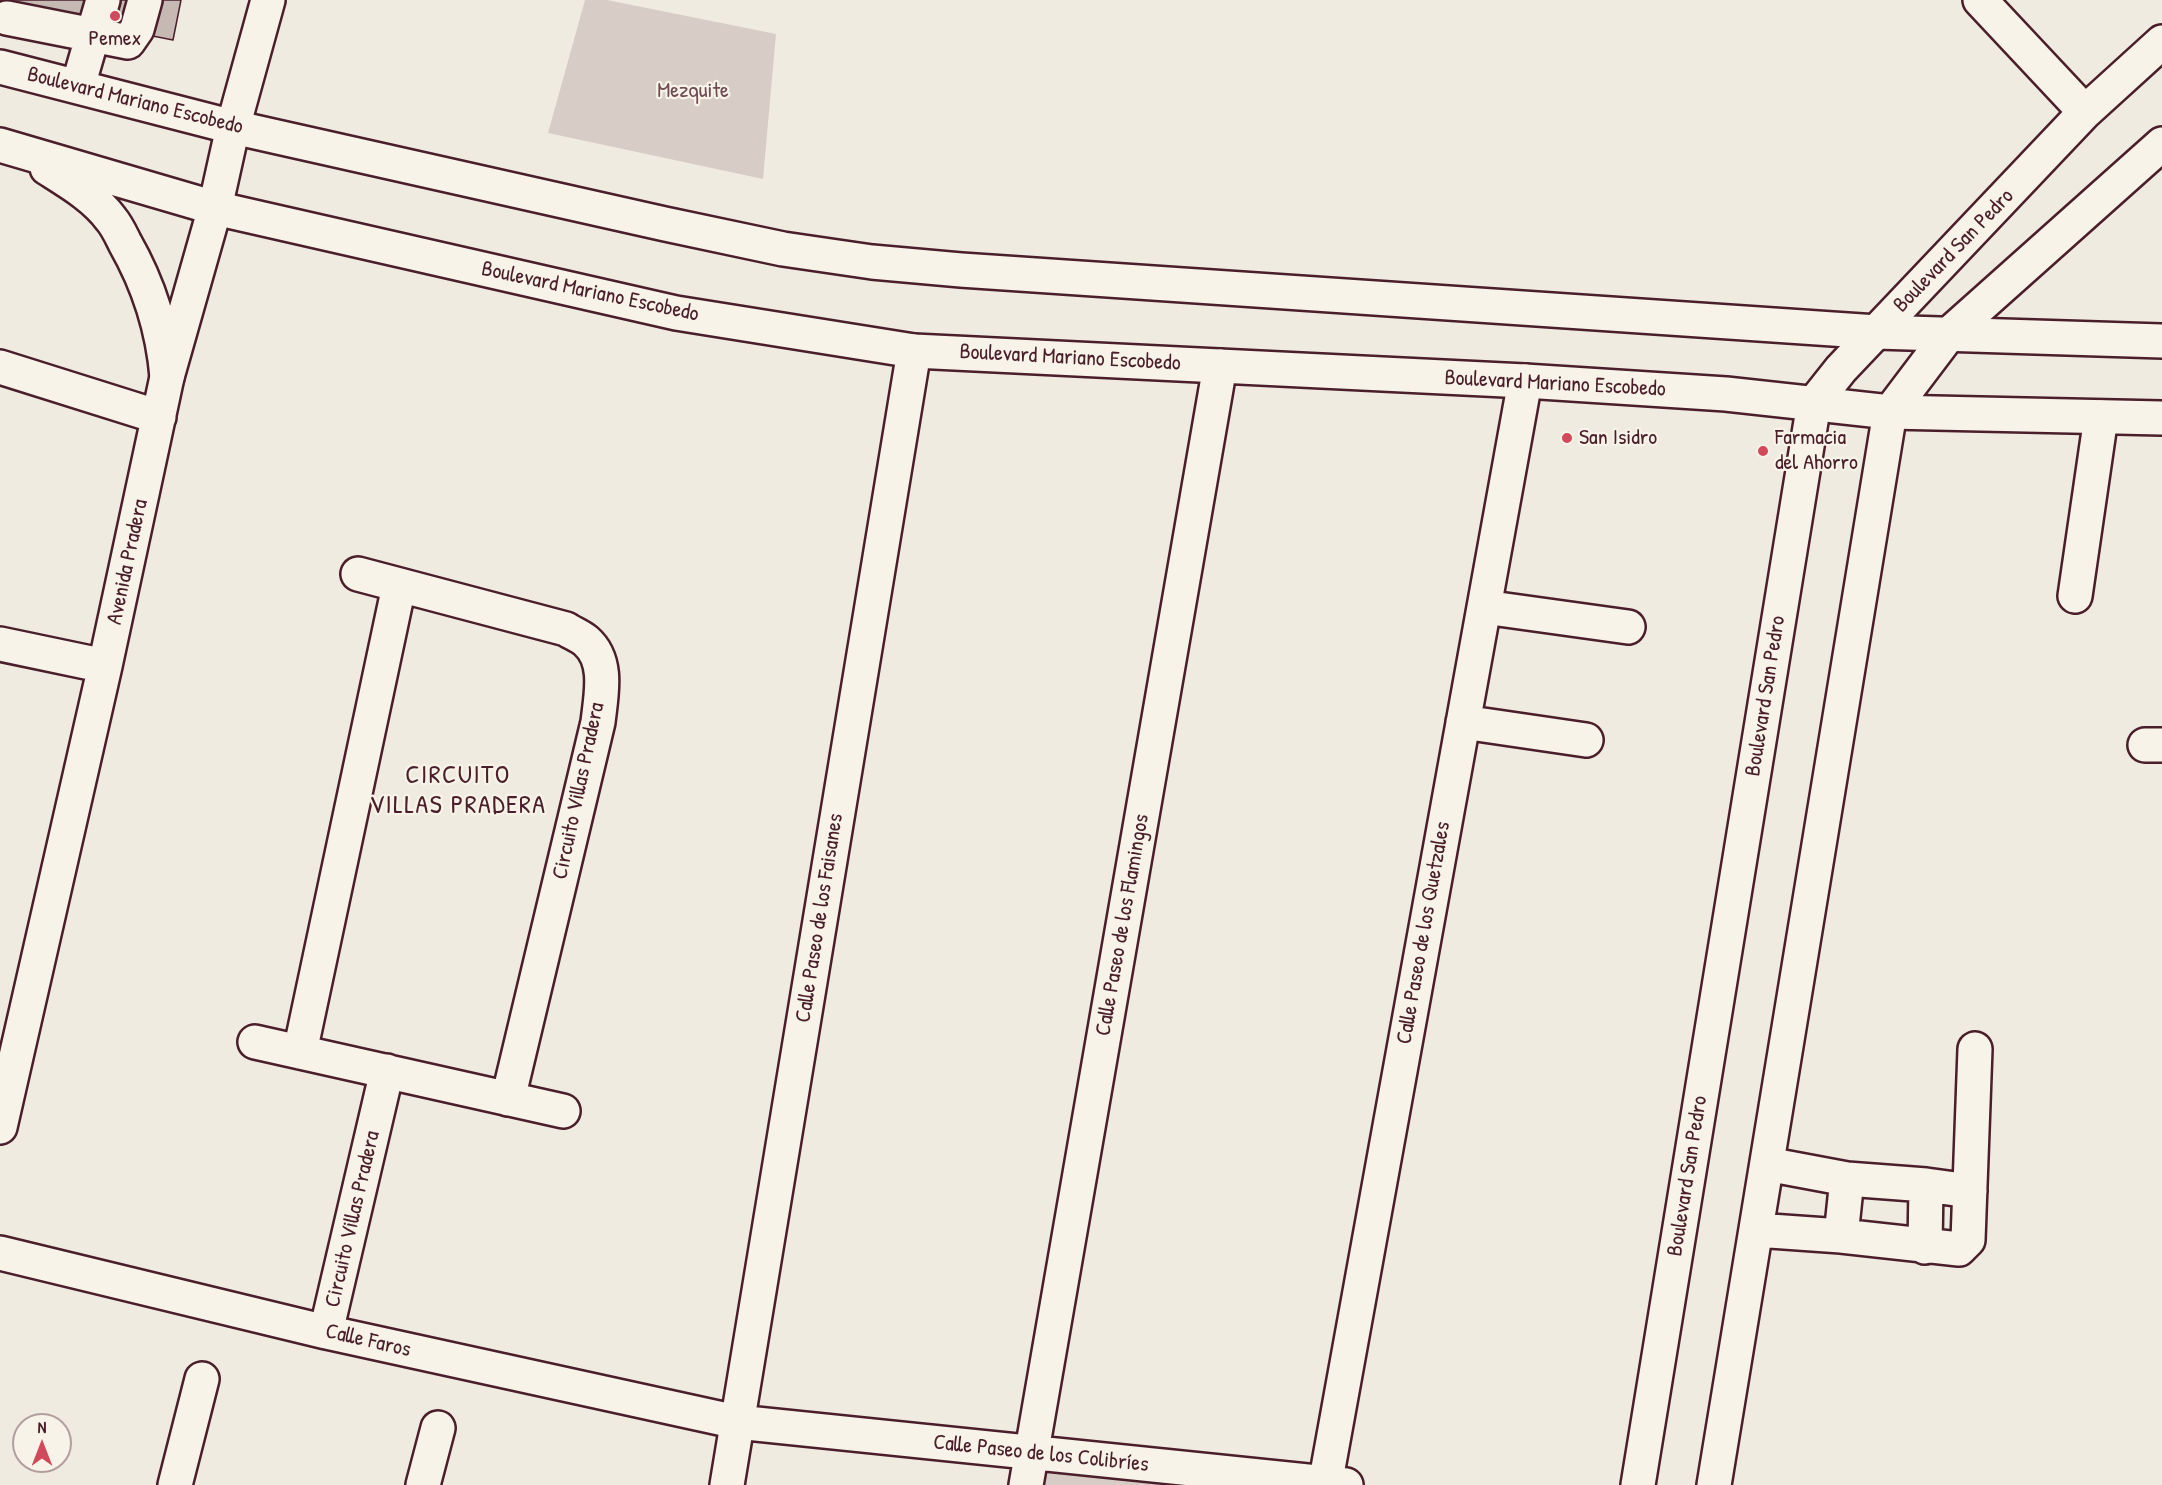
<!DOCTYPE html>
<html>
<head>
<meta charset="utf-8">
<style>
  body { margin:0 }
  #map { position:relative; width:2162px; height:1485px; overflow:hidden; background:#f0ebe0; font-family:"Patrick Hand",sans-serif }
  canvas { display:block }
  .north { position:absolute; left:12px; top:1413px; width:60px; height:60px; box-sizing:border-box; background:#f7f3e8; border:2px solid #b29e9c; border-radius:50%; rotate:0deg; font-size:16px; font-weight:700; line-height:24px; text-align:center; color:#4a1f2b }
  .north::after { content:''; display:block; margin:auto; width:21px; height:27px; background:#d1495b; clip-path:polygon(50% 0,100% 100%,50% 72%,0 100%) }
</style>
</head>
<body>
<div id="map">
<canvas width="2162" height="1485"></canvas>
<div class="north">N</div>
</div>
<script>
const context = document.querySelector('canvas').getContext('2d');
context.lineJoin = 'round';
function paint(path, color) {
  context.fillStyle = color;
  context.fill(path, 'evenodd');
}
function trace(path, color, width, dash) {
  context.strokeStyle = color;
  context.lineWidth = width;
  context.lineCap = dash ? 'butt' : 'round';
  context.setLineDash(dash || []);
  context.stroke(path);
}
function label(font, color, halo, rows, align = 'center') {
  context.font = font + ' "Patrick Hand",sans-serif';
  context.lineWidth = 4.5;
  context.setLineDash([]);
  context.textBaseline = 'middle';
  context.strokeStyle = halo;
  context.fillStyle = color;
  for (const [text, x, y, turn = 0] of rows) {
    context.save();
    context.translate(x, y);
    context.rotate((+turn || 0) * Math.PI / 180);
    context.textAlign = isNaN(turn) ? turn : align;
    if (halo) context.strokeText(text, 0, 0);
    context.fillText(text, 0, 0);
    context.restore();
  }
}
const green = new Path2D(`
  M585 0H607L776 34 763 179 548 133Z
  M1047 1470 1162 1485H1045Z`);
const building = new Path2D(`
  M0 0H181L173 40 0 6Z`);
const minor = new Path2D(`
  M1980 0 2085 112
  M7 18 128 42 137 29 145 0
  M78 86 103 0
  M0 367 159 417
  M358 574 566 629C572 633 580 636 586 641 609 661 601 695 598 722L508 1099
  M2075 596 2101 417
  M1484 607 1628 627
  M0 644 105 666
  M1463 722 1586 740
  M2145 745H2162
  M255 1042 563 1111
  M300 1052 399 586
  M0 1127 105 666 167 377 215 208 233 127 268 0
  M1767 1164 1847 1179 1926 1185 1970 1191
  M1756 1230 1841 1236 1959 1249 1968 1240 1975 1049
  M1841 1236 1847 1179
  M1925 1247 1926 1185
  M0 1253 326 1332 737 1422 1346 1485
  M326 1332 387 1071
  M175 1485 202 1379
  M423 1485 438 1428
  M727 1485 914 351
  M1026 1485 1220 366
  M1325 1485 1525 381
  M1638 1485 1814 403 1841 369 2085 112 2162 42
  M1714 1485 1890 412 1949 334 2162 144`);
const major = new Path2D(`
  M0 67 233 127 665 224 783 249 872 262 961 270 1877 332 2162 341
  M0 145 215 208 676 313 914 351 1525 381 1726 394 1890 412 2162 418
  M47 168C69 182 95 197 111 219 117 226 121 235 125 243 149 285 163 329 167 377`);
const markers = [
  [115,16,6,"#d1495b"],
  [1567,438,6,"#d1495b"],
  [1763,451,6,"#d1495b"]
];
const poiNames = [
  ["Pemex",115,39,"center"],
  ["San Isidro",1579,438],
  ["Farmacia",1775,438],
  ["del Ahorro",1775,463]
];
const parkNames = [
  ["Mezquite",693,91]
];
const streetNames = [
  ["Boulevard Mariano Escobedo",135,101,14],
  ["Boulevard San Pedro",1954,251,-46],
  ["Boulevard Mariano Escobedo",590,292,12],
  ["Boulevard Mariano Escobedo",1070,358,3],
  ["Boulevard Mariano Escobedo",1555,384,3],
  ["Avenida Pradera",128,562,-78],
  ["Boulevard San Pedro",1766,696,-81],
  ["Circuito Villas Pradera",579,791,-78],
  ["Calle Paseo de los Faisanes",820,918,-81],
  ["Calle Paseo de los Flamingos",1123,925,-80],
  ["Calle Paseo de los Quetzales",1424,933,-80],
  ["Boulevard San Pedro",1688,1176,-81],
  ["Circuito Villas Pradera",353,1219,-77],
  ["Calle Faros",368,1341,13],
  ["Calle Paseo de los Colibríes",1041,1454,6]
];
const quarterNames = [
  ["CIRCUITO",458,776],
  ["VILLAS PRADERA",458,806]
];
paint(green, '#d8cdc6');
paint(building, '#c6b8b3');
trace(building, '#4a1f2b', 1.5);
trace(minor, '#4a1f2b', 38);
trace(major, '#4a1f2b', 38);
trace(minor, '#f7f3e8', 33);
trace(major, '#f7f3e8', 33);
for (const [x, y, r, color] of markers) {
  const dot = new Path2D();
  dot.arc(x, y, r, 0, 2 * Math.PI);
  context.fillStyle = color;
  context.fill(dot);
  trace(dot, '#f7f3e8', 2);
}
label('22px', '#4a1f2b', '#f7f3e8', poiNames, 'left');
label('22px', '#6e4a52', '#f7f3e8', parkNames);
label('22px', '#4a1f2b', '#f7f3e8', streetNames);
context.letterSpacing = '1.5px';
label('26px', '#4a1f2b', '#f7f3e8', quarterNames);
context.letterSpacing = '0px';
</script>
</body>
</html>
